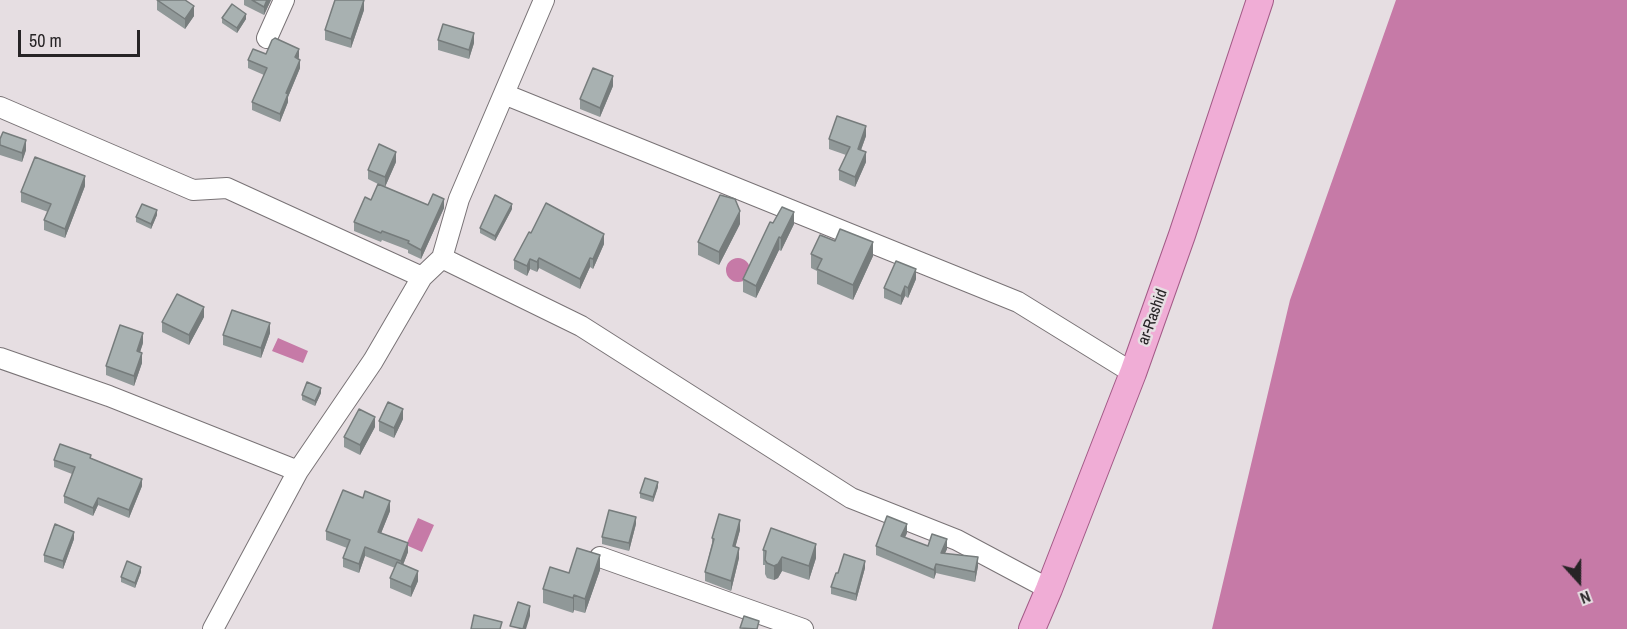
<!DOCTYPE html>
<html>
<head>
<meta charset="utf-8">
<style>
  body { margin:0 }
  #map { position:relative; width:1627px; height:629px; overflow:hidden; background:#e6dee2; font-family:"Archivo Narrow",sans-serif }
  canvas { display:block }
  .north { position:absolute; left:1549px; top:551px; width:60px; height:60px; -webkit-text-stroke:4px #e6dee2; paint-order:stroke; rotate:159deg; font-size:16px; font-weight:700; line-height:24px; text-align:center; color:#272426 }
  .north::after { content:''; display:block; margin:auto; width:21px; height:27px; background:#272426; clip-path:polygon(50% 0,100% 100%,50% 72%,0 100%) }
  .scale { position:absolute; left:18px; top:30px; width:122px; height:27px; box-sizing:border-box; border:3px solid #272426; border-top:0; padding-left:8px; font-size:18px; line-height:21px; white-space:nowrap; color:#272426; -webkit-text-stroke:4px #e6dee2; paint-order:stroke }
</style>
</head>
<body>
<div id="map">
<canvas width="1627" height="629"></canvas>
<div class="north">N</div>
<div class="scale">50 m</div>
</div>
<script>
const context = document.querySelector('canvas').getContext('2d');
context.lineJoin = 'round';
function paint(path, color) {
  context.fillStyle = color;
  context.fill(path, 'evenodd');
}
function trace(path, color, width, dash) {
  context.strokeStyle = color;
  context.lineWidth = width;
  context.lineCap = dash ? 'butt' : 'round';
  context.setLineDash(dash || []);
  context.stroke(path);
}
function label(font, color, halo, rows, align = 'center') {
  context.font = font + ' "Archivo Narrow",sans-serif';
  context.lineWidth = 5;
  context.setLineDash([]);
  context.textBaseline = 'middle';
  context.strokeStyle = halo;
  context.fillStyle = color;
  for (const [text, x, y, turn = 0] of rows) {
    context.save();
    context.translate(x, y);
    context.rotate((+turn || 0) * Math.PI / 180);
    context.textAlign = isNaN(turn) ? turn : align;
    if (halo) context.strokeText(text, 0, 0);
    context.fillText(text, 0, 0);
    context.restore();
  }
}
const water = new Path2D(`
  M1396 0H1627V629H1212L1290 300Z
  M726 270a12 12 0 1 1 24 0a12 12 0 1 1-24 0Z
  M278 338 308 351 303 363 272 351Z
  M418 518 434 525 422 552 406 545Z`);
const minor = new Path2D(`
  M267 38 284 0
  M504 94 1018 302 1133 373
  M0 107 193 190 227 188 422 277
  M442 258 581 326 851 498 957 540 1049 589
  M0 358 109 396 298 471
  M600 557 803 629
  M213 629 298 471 373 361 422 277 442 258 459 199 544 0`);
const major = new Path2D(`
  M1032 629 1049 589 1133 373 1182 235 1260 0`);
const wall = new Path2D(`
  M186 0 194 16 185 29 157 10V1Z
  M244 0H271L264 15 244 5Z
  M364 10 351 48 325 40V30Z
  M222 18 246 19 237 33 222 23Z
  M438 40 474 43 469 59 438 50Z
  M266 54 299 57 298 59 300 68 288 97V102L280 122 252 110V102L264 75 248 68V60Z
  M613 86 600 117 580 109V99Z
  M866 136 861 150 866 162 855 187 839 180V170L846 155 829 149V139Z
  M0 139 26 150 22 162 0 155Z
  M396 162 385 187 428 205 444 208 421 259 408 253V250L382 240 381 242 354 231V222L371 200 378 184 368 179V170Z
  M85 186 65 238 44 230V220L48 212 21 202V192Z
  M512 209 495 241 480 233V228Z
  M157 215 151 229 136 222V217Z
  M773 223 794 224 781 251 779 250 756 298 743 292V279Z
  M740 224 719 265 698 255V242Z
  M531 233 604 244 593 269 590 267 580 289 539 268 537 272 530 269 527 276 514 269V260Z
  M835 241 873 256 853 300 817 284V271L811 268V254Z
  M916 279 908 298 905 296 901 305 884 298V288Z
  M204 317 189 345 162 332V322Z
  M270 333 261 358 223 345V335Z
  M143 343 140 352 142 363 134 386 106 375V366Z
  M321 393 315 406 302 400V395Z
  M403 419 394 438 379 431V421Z
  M375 427 360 455 344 447V437Z
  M91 458 142 486 129 518 98 505 93 516 64 503V496L72 474 54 467V460Z
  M658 487 653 502 640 498V493Z
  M390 511 381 533 408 552 403 565 418 581 411 597 390 588V578L395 568 365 556 359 573 343 567V558L347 548 326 540V531Z
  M636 524 629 551 602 544V537Z
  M740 530 735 547 739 558 731 591 705 581V572L712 543V538Z
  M907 533 905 537 928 546 947 549 945 553 978 566 975 582 936 573 934 579 876 555V546Z
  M74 539 63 569 44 562V555Z
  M763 550 816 558 809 580 782 571 778 578 774 580 767 578 765 574V565H763Z
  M865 568 856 601 831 594V587L838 573Z
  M600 570 585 613 574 610 573 613 543 603V589L569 573Z
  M141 572 135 588 121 582V577Z`);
const shadedWall = new Path2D(`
  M267 0H271L264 15V7Z
  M364 0V10L351 48V39Z
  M194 6V16L185 29V19Z
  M246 14V19L237 33V28Z
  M474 33V43L469 59V50Z
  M299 49V57L295 66V57Z
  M300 60V68L288 97V102L280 122V114L286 93Z
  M613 76V86L600 117V108Z
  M866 126V136L858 158V149Z
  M26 140V150L22 162V153Z
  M396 152V162L385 187V177Z
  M866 152V162L855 187V177Z
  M85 176V186L65 238V229Z
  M444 199V208L421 259V250Z
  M512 204V209L495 241V236Z
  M157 210V215L151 229V224Z
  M740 211V224L719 265V252Z
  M794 212V224L781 251V238Z
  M604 234V244L593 269V259Z
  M779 237V250L756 298V286Z
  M873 242V256L853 300V285Z
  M539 258V268L537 272V262Z
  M590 258V267L580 289V279Z
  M530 259V269L527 276V266Z
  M916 269V279L908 298V288Z
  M905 286V296L901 305V296Z
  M204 307V317L189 345V335Z
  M270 323V333L261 358V348Z
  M143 333V343L137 361V351Z
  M142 353V363L134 386V376Z
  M321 388V393L315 406V401Z
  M403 409V419L394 438V428Z
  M375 417V427L360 455V445Z
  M142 479V486L129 518V510Z
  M658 482V487L653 502V497Z
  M98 498V505L93 516V508Z
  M390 501V511L378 541V532Z
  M636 517V524L629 551V543Z
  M740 520V530L733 556V546Z
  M907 524V533L901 546V536Z
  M74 532V539L63 569V561Z
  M947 539V549L941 562V553Z
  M408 543V552L401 570V561Z
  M816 544V558L809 580V566Z
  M365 547V556L359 573V564Z
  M739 548V558L731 591V581Z
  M600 555V570L585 613V599Z
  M782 557V571L778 578 774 580V566Z
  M978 557V566L975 582V572Z
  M865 561V568L856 601V594Z
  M936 564V573L934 579V570Z
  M141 567V572L135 588V583Z
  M418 571V581L411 597V587Z
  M574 595V610L573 613V598Z
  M530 606V616L526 629H523Z`);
const building = new Path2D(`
  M157 0H185L194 6 185 19Z
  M252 0H267L264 7Z
  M335 0H364L351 39 325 30Z
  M232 4 246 14 237 28 222 18Z
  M443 24 474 33 469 50 438 40Z
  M275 38 299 49 295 57 300 60 286 93 288 94 280 114 252 102 267 68 248 60 253 49 266 54 272 40Z
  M593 68 613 76 600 108 580 99Z
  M837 116 866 126 858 149 866 152 855 177 839 170 850 147 829 139Z
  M3 132 26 140 22 153 0 145V139Z
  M379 144 396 152 385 177 368 170Z
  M35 157 85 176 65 229 44 220 51 204 21 192Z
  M378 184 428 205 433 194 444 199 421 250 408 243 409 241 382 231 381 233 354 222 365 197 371 200Z
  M495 195 512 204 495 236 480 228Z
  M720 195 735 199 740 211 719 252 698 242Z
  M546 203 604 234 593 259 590 258 580 279 539 258 537 262 530 259 527 266 514 260 529 232 531 233Z
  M142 204 157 210 151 224 136 217Z
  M782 207 794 212 781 238 779 237 756 286 743 279 770 222 773 223Z
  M840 229 873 242 853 285 817 269 822 259 811 254 820 235 835 241Z
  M896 261 916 269 908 288 905 286 901 296 884 288Z
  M177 294 204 307 189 335 162 322Z
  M232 310 270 323 261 348 223 335Z
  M120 325 143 333 137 351 142 353 134 376 106 366Z
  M307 382 321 388 315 401 302 395Z
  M388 402 403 409 394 428 379 421Z
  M359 409 375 417 360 445 344 437Z
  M60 444 91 455 90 458 142 479 129 510 98 498 93 508 64 496 75 467 54 460Z
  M645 478 658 482 653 497 640 493Z
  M343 490 363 498 365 491 390 501 378 532 408 543 401 561 365 547 359 564 343 558 350 540 326 531Z
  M609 510 636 517 629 543 602 537Z
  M719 514 740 520 733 546 739 548 731 581 705 572 714 539 712 538Z
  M887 516 907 524 901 536 928 546 932 534 947 539 941 553 978 557 975 572 936 564 934 570 876 546Z
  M55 524 74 532 63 561 44 555Z
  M771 528 816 544 809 566 782 557 778 564 774 566 767 563 765 560 766 551 763 550Z
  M577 548 600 555 585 599 574 595 573 598 543 589 550 567 569 573Z
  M844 554 865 561 856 594 831 587 836 573H838Z
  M127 561 141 567 135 583 121 577Z
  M397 562 418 571 411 587 390 578Z
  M518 602 530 606 523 629 510 626Z
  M474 615 502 622 500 629H471Z
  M744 616 759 621 757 629 740 628Z`);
const streetNames = [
  ["ar-Rashid",1153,317,-70]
];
paint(water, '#c67aa7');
trace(minor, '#797376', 22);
trace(major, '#a35a87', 28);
trace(minor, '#fff', 20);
trace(major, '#f0add6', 26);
paint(wall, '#909898');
paint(shadedWall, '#767c7c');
paint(building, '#a8b1b1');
trace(building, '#767c7c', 1.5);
label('16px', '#272426', '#e6dee2', streetNames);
</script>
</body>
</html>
